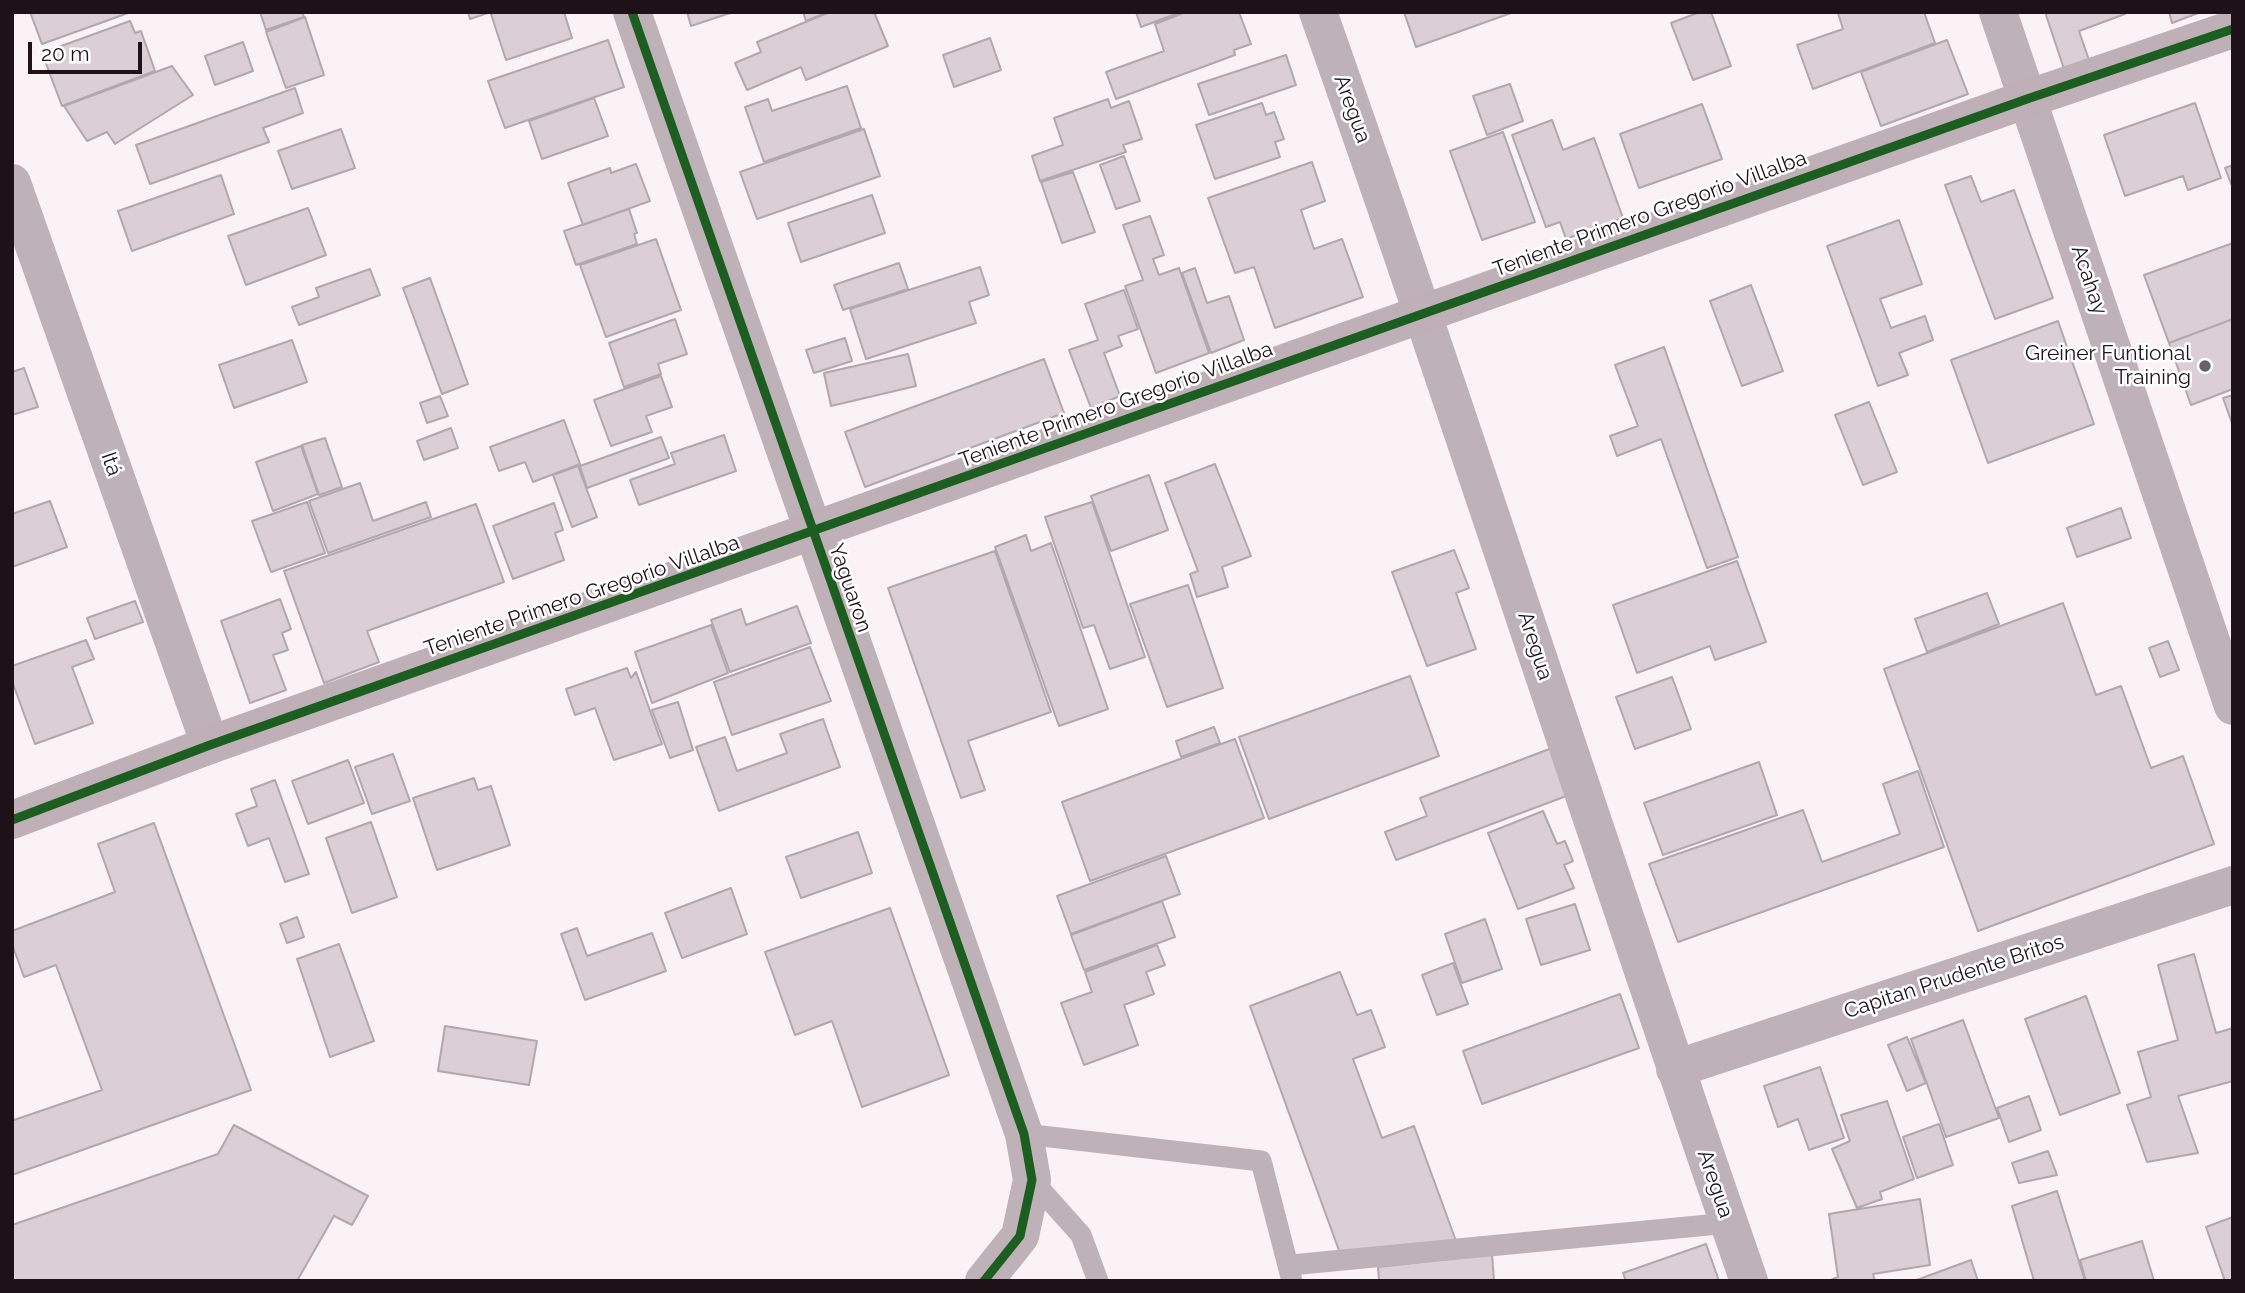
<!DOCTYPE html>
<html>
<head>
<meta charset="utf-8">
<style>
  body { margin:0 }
  #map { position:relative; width:2245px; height:1293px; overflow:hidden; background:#faf2f5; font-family:Raleway,sans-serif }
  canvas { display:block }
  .frame { position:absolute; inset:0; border:14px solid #1e1118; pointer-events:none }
  .scale { position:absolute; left:28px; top:42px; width:114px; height:32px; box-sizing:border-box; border:4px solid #1e1118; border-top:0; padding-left:9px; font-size:21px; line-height:24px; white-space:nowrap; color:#1e1118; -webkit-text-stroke:5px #fff; paint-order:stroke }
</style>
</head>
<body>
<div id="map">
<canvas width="2245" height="1293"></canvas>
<div class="frame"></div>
<div class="scale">20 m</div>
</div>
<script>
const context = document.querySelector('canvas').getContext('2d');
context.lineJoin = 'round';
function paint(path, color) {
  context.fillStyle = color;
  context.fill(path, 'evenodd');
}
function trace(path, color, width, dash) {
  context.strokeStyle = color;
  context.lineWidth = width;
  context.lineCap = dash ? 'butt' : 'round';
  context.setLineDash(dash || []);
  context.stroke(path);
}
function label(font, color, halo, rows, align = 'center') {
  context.font = font + ' Raleway,sans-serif';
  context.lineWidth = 5;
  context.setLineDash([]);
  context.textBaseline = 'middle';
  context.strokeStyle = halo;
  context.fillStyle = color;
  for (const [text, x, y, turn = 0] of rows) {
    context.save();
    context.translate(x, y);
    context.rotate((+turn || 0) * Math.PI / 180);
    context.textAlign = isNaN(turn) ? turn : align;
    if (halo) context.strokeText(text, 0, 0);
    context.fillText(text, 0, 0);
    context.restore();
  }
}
const building = new Path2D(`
  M30 12H131L42 44Z
  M260 12H302L304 17 266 30Z
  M468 12H491L470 19Z
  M496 12H564L572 38 506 60 491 14Z
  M687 12H733L691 26Z
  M803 12H828L806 21Z
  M830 12H874L888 46 806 80 801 67 747 90 735 63 761 52 757 42Z
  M1136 12H1181L1141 27Z
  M1186 12H1239L1251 44 1234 50 1235 55 1116 99 1106 72 1164 51 1155 24Z
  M1404 12H1514L1416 47Z
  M1700 12H1711L1731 66 1693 80 1671 23Z
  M1924 12 1935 43 1813 89 1797 45 1843 29 1838 13Z
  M2045 12H2125V14L2079 31 2089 60 2064 69Z
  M2169 12H2201L2172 23Z
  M305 17 324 75 286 88 266 32Z
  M130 21 135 33 141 31 155 71 62 106 42 53Z
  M990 38 1001 70 954 87 943 55Z
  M608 40 624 87 505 128 488 81Z
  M1947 40 1968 94 1881 126 1861 72Z
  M243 42 253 71 215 85 205 56Z
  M1286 55 1296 85 1209 115 1198 84Z
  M172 66 193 95 115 144 107 132 87 141 64 106Z
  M1510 84 1523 121 1487 135 1473 96Z
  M847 86 861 128 764 162 745 107 768 99 772 111Z
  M295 88 303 113 263 128 269 142 150 184 136 145Z
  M594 98 608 136 542 159 529 121Z
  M1108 99 1111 108 1129 101 1142 139 1123 145 1126 152 1040 181 1032 156 1063 145 1054 118Z
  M1262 103 1266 115 1274 112 1284 139 1275 142 1280 157 1215 179 1196 125Z
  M2195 103 2221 178 2188 190 2183 176 2125 196 2104 135Z
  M1702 104 1722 159 1639 188 1620 134Z
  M1552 120 1563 150 1594 138 1623 218 1566 239 1560 222 1546 227 1512 135Z
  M341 129 355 168 292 189 278 151Z
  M864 129 880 176 757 219 740 172Z
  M1503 132 1535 222 1482 240 1450 151Z
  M1124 156 1140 201 1116 209 1100 165Z
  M1312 162 1325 201 1301 210 1314 249 1342 239 1363 297 1275 328 1254 267 1235 273 1208 198Z
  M636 164 650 201 583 225 568 183 610 168 611 173Z
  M2233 165V186H2232L2225 168Z
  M1073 172 1095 232 1062 243 1041 182Z
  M221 175 234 214 132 251 118 211Z
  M1971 176 1981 202 2014 190 2053 298 1995 319 1945 185Z
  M872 195 885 233 801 262 788 223Z
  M308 208 326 255 246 285 228 236Z
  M629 209 637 233 634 234 637 244 576 265 564 231Z
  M1150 216 1164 255 1153 259 1159 275 1179 268 1209 353 1156 373 1125 286 1143 280 1123 225Z
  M1899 220 1922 284 1880 299 1891 328 1925 316 1933 340 1899 353 1908 375 1878 386 1827 246Z
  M656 239 681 310 606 337 580 265Z
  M2233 243V319L2169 343 2144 275Z
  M899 263 908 289 843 310 834 285Z
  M980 267 989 295 969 302 976 323 866 359 850 309Z
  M1195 268 1207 303 1229 296 1244 340 1211 353 1182 273Z
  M370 269 380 295 299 325 292 307 319 297 316 288Z
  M430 278 468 384 442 394 403 288Z
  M1751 285 1783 371 1742 386 1710 301Z
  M1124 290 1138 329 1118 336 1122 346 1104 353 1120 396 1091 408 1069 350 1098 340 1085 304Z
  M675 319 687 354 658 364 661 374 624 387 609 343Z
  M2233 319V389L2191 405 2169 343Z
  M2058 321 2094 424 1988 463 1951 360Z
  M845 338 852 361 814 373 806 350Z
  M292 340 307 382 234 408 219 365Z
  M1664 347 1738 557 1707 568 1661 439 1617 456 1610 436 1638 426 1615 365Z
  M908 354 916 386 831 406 824 373Z
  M1044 359 1064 413 865 487 845 432Z
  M24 368 38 407 12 415V372Z
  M661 376 672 407 646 416 652 432 611 446 594 400Z
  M2233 395V426L2223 398Z
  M440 396 448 416 427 423 420 403Z
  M1869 402 1897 472 1863 485 1835 415Z
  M564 420 580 464 533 482 525 462 499 471 490 447Z
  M451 428 458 448 424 460 417 441Z
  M724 435 736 471 639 505 630 480 675 464 671 453Z
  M661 437 669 458 587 488 580 466Z
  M325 438 342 487 319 495 302 445Z
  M301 446 318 494 273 511 256 462Z
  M1215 464 1251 556 1222 567 1228 587 1197 597 1190 574 1198 571 1165 483Z
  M578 466 597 517 572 527 553 475Z
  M1149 475 1168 530 1111 551 1091 496Z
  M360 483 373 521 426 502 431 517 328 553 309 501Z
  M50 501 67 547 12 567V514Z
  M307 502 325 553 271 572 252 521Z
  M1092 502 1145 657 1110 669 1094 625 1083 628 1045 517Z
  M554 503 563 530 555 533 564 560 513 579 493 526Z
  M476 504 504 582 367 631 379 662 324 683 284 571Z
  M2121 508 2131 538 2077 557 2067 528Z
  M1026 535 1031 551 1051 543 1108 709 1059 726 995 547Z
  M1454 550 1469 588 1456 593 1476 649 1427 666 1392 572Z
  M995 551 1051 712 968 741 985 790 961 798 888 588Z
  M1737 561 1766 642 1715 660 1710 646 1637 673 1613 605Z
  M1188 585 1223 688 1167 707 1130 604Z
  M1987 593 1999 624 1927 652 1915 619Z
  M280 599 291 629 282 633 288 650 273 655 286 690 250 703 221 621Z
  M135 601 143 622 95 639 87 618Z
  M2063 603 2096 695 2121 686 2151 768 2183 756 2214 844 1978 931 1884 669Z
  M797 606 811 643 730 672 711 620 741 609 746 625Z
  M711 625 728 673 652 703 635 652Z
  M86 640 94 659 72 667 93 723 35 744 12 681V666Z
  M2168 641 2179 670 2160 677 2149 648Z
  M810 647 831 701 732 735 714 682Z
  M627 668 631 678 636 672 662 744 614 760 595 708 575 715 566 689Z
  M1410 676 1439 756 1269 819 1239 737Z
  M1672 677 1691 729 1635 749 1616 697Z
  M678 702 693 750 670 758 652 710Z
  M823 719 840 767 719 811 696 747 725 737 737 771 787 753 780 734Z
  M1214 727 1220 743 1181 757 1176 741Z
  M1235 739 1264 818 1090 881 1062 802Z
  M1552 748 1569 795 1396 860 1385 832 1427 816 1420 798Z
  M393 754 410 801 372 814 355 767Z
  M348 760 364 803 308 824 292 781Z
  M1759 762 1777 815 1663 855 1644 803Z
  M1918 771 1944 847 1678 942 1649 864 1803 810 1822 862 1900 834 1883 784Z
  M474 778 478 790 491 786 510 845 437 870 413 798Z
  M275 780 309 874 285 882 269 838 248 846 236 814 257 806 251 789Z
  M1543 811 1557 844 1565 841 1573 861 1564 865 1574 888 1518 909 1488 833Z
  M371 822 397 897 352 913 326 838Z
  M154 823 251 1090 12 1175V1114L14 1120 102 1090 56 965 24 977 12 944V931L115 892 98 844Z
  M858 832 872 873 801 898 786 857Z
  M1166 856 1180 894 1071 934 1057 896Z
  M731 888 747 934 682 958 665 913Z
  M1162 901 1175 937 1084 970 1071 935Z
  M1575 904 1590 950 1541 965 1526 919Z
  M890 908 949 1075 862 1107 832 1021 795 1035 765 952Z
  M297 917 304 937 287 943 280 924Z
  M1485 919 1502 969 1462 983 1445 934Z
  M577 928 587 956 652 933 666 971 585 1000 561 934Z
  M339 944 374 1041 330 1057 297 959Z
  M1157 945 1165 965 1146 972 1154 994 1124 1005 1138 1045 1084 1065 1061 1003 1092 992 1085 972Z
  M2194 954 2216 1033 2233 1028V1081L2178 1096 2198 1153 2147 1162 2127 1105 2151 1097 2138 1052 2178 1040 2158 965Z
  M1453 963 1468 1004 1437 1015 1422 975Z
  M1340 972 1357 1015 1371 1010 1385 1047 1353 1059 1382 1138 1414 1126 1456 1241 1341 1256 1250 1006Z
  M1620 994 1639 1048 1482 1104 1463 1051Z
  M2086 996 2120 1093 2060 1115 2025 1019Z
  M1963 1020 1999 1118 1946 1137 1911 1039Z
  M445 1026 537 1041 529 1085 438 1071Z
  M1907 1037 1926 1083 1907 1091 1888 1045Z
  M1820 1067 1844 1138 1809 1150 1798 1119 1778 1127 1764 1086Z
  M2029 1096 2041 1130 2009 1142 1997 1108Z
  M1887 1101 1914 1179 1880 1192 1882 1199 1857 1208 1832 1149 1850 1141 1841 1115Z
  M1939 1124 1953 1165 1917 1178 1903 1137Z
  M234 1125 368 1196 352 1225 334 1216 297 1281H12V1225L218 1154Z
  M2048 1151 2057 1175 2019 1183 2012 1163Z
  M2057 1191 2085 1281H2034L2012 1206Z
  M1920 1199 1930 1265 1873 1274 1875 1281H1828L1838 1277 1829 1214Z
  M2233 1217V1281H2225L2206 1227Z
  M2142 1241 2154 1281H2086L2080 1260Z
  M1706 1244 1719 1281H1626L1623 1273Z
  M1492 1254 1494 1281H1379L1378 1267Z
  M1971 1260 1978 1281H1914Z`);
const lane = new Path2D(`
  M1024 1134 1261 1161 1292 1281
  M1032 1180 1081 1235 1098 1281
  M1291 1265 1729 1223`);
const street = new Path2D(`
  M632 12 1024 1134 1032 1180 1020 1236 984 1281
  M1318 12C1467 433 1602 859 1749 1281
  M1998 12 2233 706
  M12 183 210 745
  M1675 1069 2233 885`);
const secondary = new Path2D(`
  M12 820 210 745 2027 99 2233 29`);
const cycleway = new Path2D(`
  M632 12 1024 1134 1032 1180 1020 1236 984 1281
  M12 820 210 745 2027 99 2233 29`);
const markers = [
  [2205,366,7,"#6b6065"]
];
const streetNames = [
  ["Aregua",1352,109,70],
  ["Teniente Primero Gregorio Villalba",1650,214,-20],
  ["Acahay",2089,280,71],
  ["Teniente Primero Gregorio Villalba",1116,405,-20],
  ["Itá",111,464,71],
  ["Yaguaron",850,588,71],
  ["Teniente Primero Gregorio Villalba",582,596,-19],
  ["Aregua",1535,646,72],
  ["Capitan Prudente Britos",1954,977,-18],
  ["Aregua",1715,1184,71]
];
const poiNames = [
  ["Greiner Funtional",2191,354],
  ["Training",2191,378]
];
paint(building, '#dbced5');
trace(building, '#b1a8ac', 2);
trace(lane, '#beb1b7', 21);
trace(street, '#beb1b7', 38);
trace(secondary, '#beb0b6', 38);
trace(cycleway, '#1b5e20', 9);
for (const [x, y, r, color] of markers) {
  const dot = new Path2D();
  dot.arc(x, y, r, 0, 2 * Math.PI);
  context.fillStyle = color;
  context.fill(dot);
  trace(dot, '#fff', 2.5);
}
label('21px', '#1e1118', '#fff', streetNames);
label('21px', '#1e1118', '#fff', poiNames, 'right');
</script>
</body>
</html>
